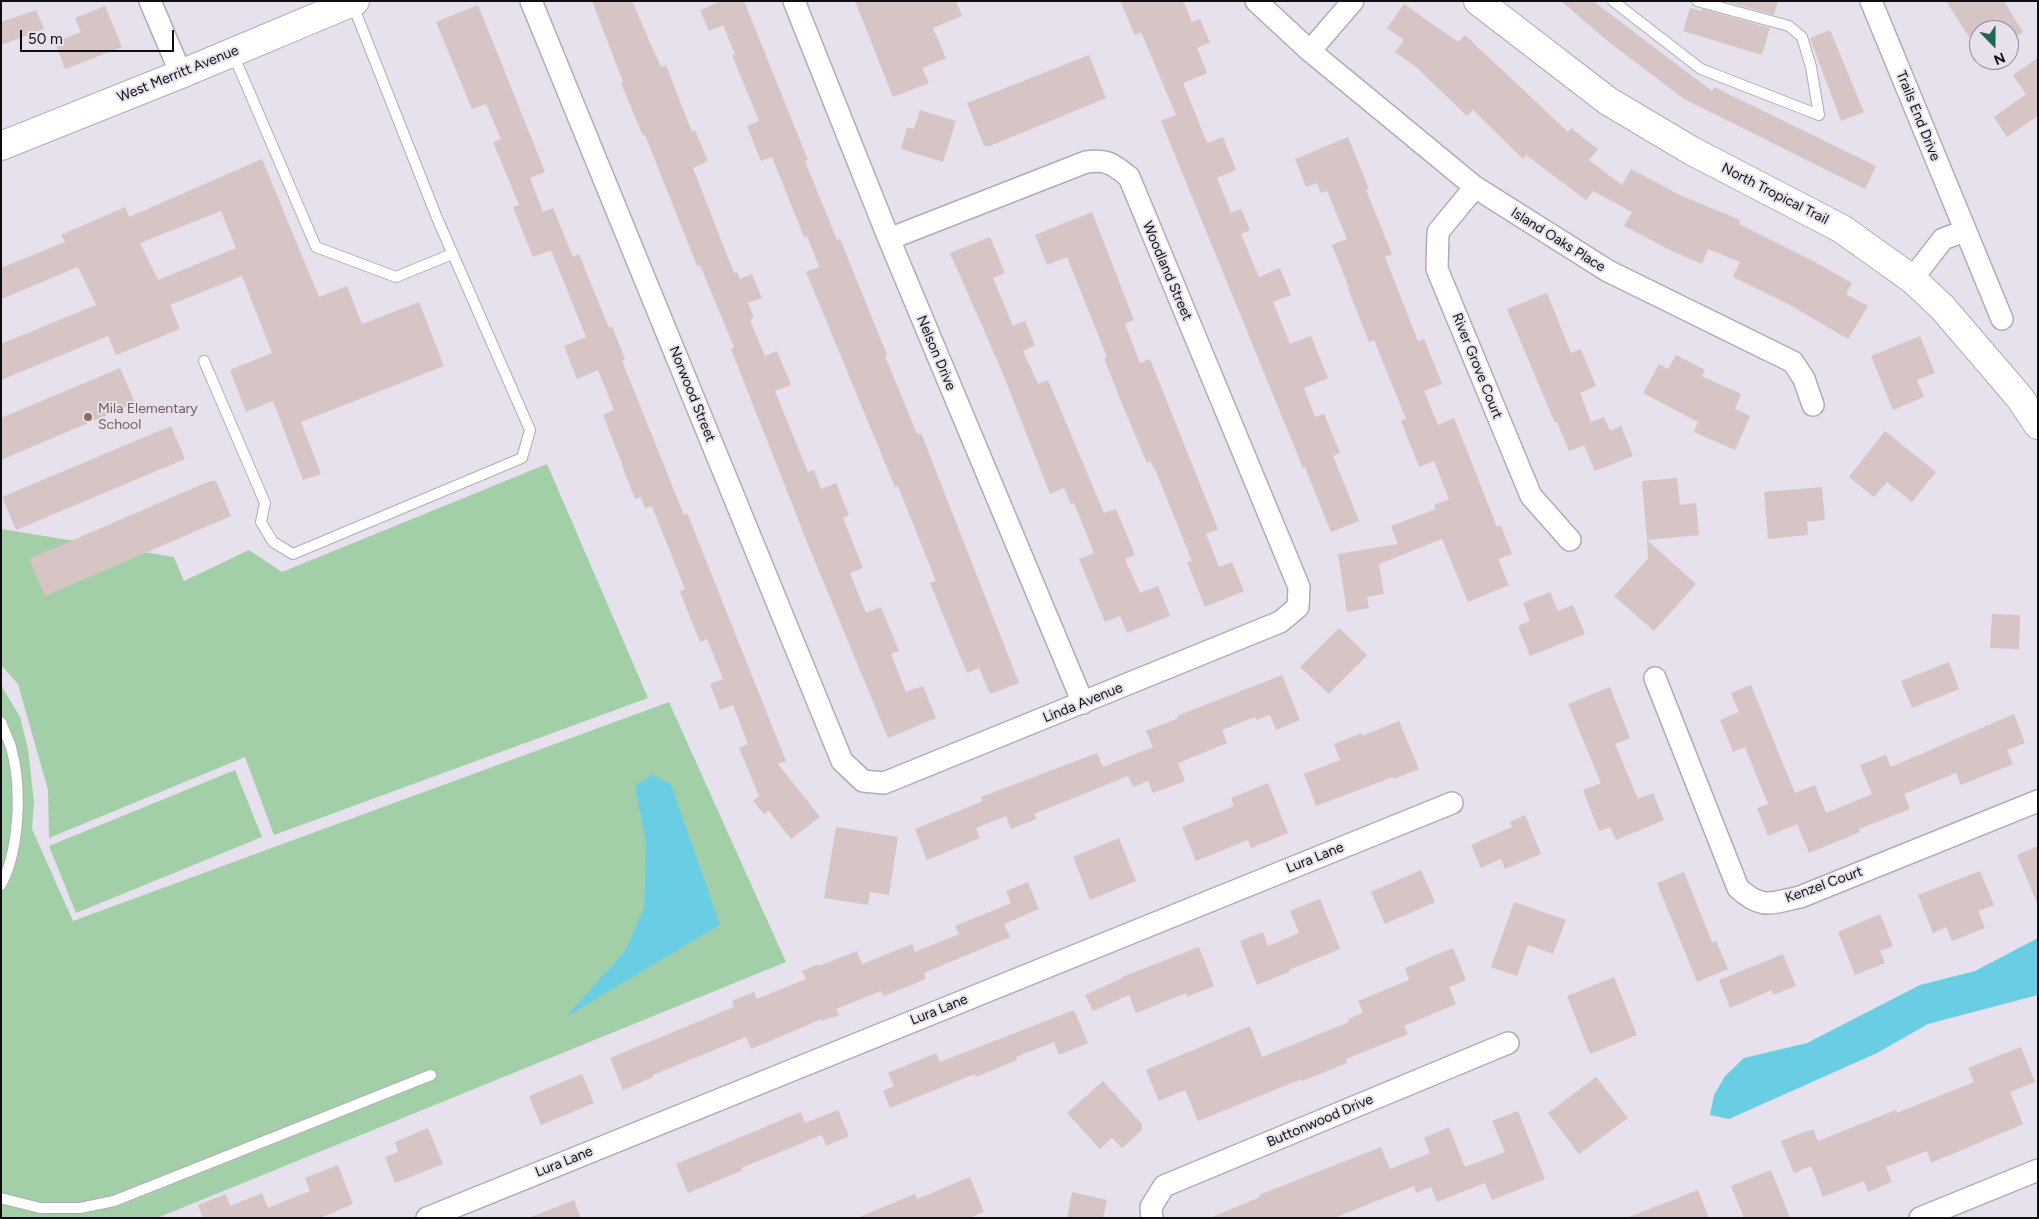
<!DOCTYPE html>
<html>
<head>
<meta charset="utf-8">
<style>
  body { margin:0 }
  #map { position:relative; width:2039px; height:1219px; overflow:hidden; background:#e7e0ed; font-family:Figtree,sans-serif }
  canvas { display:block }
  .frame { position:absolute; inset:0; border:2px solid #100d12; pointer-events:none }
  .north { position:absolute; left:1969px; top:20px; width:50px; height:50px; box-sizing:border-box; background:#e7e0ed; border:1px solid #918c95; border-radius:50%; rotate:158deg; font-size:14px; font-weight:700; line-height:20px; text-align:center; color:#100d12 }
  .north::after { content:''; display:block; margin:auto; width:18px; height:22px; background:#1f6558; clip-path:polygon(50% 0,100% 100%,50% 72%,0 100%) }
  .scale { position:absolute; left:20px; top:30px; width:154px; height:22px; box-sizing:border-box; border:2px solid #100d12; border-top:0; padding-left:6px; font-size:15px; line-height:18px; white-space:nowrap; color:#100d12; -webkit-text-stroke:4px #e7e0ed; paint-order:stroke }
</style>
</head>
<body>
<div id="map">
<canvas width="2039" height="1219"></canvas>
<div class="frame"></div>
<div class="north">N</div>
<div class="scale">50 m</div>
</div>
<script>
const context = document.querySelector('canvas').getContext('2d');
context.lineJoin = 'round';
function paint(path, color) {
  context.fillStyle = color;
  context.fill(path, 'evenodd');
}
function trace(path, color, width, dash) {
  context.strokeStyle = color;
  context.lineWidth = width;
  context.lineCap = dash ? 'butt' : 'round';
  context.setLineDash(dash || []);
  context.stroke(path);
}
function label(font, color, halo, rows, align = 'center') {
  context.font = font + ' Figtree,sans-serif';
  context.lineWidth = 4;
  context.setLineDash([]);
  context.textBaseline = 'middle';
  context.strokeStyle = halo;
  context.fillStyle = color;
  for (const [text, x, y, turn = 0] of rows) {
    context.save();
    context.translate(x, y);
    context.rotate((+turn || 0) * Math.PI / 180);
    context.textAlign = isNaN(turn) ? turn : align;
    if (halo) context.strokeText(text, 0, 0);
    context.fillText(text, 0, 0);
    context.restore();
  }
}
const green = new Path2D(`
  M547 464 648 698 274 835 245 757 49 838 48 790 18 684 1 665V529L174 557 184 581 249 550 282 572Z
  M1 685 20 717 28 749 34 802 32 829 73 921 669 702 786 962 157 1218H1Z
  M235 770 262 837 76 913 49 846Z`);
const water = new Path2D(`
  M651 775 671 784 720 925 566 1017 625 951 644 909 646 843 635 786Z
  M2038 938V995L1928 1024 1877 1053 1729 1119 1710 1115 1714 1095 1725 1076 1744 1058 1807 1043 1920 985 1975 971Z`);
const building = new Path2D(`
  M592 1H632L661 67 666 65 692 132 695 130 708 161 693 168 734 273 737 272 740 279 752 274 762 298 748 303 754 318 750 320 765 356 777 351 791 385 775 391 808 472 814 470 821 489 836 483 849 515 843 518 863 568 850 573 866 613 881 607 899 651 891 654 906 692 923 686 936 718 888 738 811 552 731 349 734 347 700 265 697 266 645 135 643 136 621 83 623 82Z
  M721 1H744L808 160 805 161 837 240 840 239 866 303 887 355 885 356 917 434 921 433 1019 683 990 694 979 668 967 673 930 583 936 581 898 486 895 487 806 272 819 267 807 236 804 237 772 157 761 161 747 126 759 121 732 55 735 54 723 25 709 31 700 10Z
  M855 1H956L962 16 933 28 946 58 922 68 929 83 893 97Z
  M1120 1H1183L1192 22 1200 19 1210 42 1197 48 1207 73 1183 83 1207 143 1223 137 1236 170 1217 178 1231 213 1241 209 1250 230 1241 234 1259 277 1280 268 1291 295 1273 302 1290 344 1311 336 1328 378 1304 388 1315 417 1324 414 1340 453 1333 456 1359 521 1331 532 1305 467 1303 468 1161 121 1176 115 1141 32 1135 35Z
  M1561 1H1593L1712 91 1714 87 1876 166 1865 189 1684 99 1610 43Z
  M1724 1H1778L1774 15Z
  M1946 1H2004L2023 32 2009 41V30H1982L1979 25V53Z
  M1404 4 1458 42 1465 35 1568 132 1571 128 1598 149 1589 160 1622 185 1631 169 1682 196 1740 220 1739 224 1815 262 1852 283 1846 294 1868 306 1848 339 1790 305 1733 277 1740 262 1708 249 1702 264 1672 251 1624 226 1632 212 1593 191 1586 200 1526 155 1523 159 1473 110 1467 116 1417 68 1395 52 1404 40 1387 28Z
  M478 5 545 172 530 178 543 212 553 208 573 257 579 254 609 328 612 326 625 359 622 361 684 515 687 513 786 761 778 764 820 817 791 839 769 811 764 814 753 801 759 796 739 748 748 744 733 705 720 710 710 684 723 679 707 639 700 642 680 592 685 589 652 506 645 508 641 497 635 499 622 466H623L603 415 614 410 598 370 577 379 564 346 586 337 551 250 533 257 513 207 519 205 493 142 501 139 486 104 472 109 436 22Z
  M105 6 122 47 65 69 55 42 81 32 75 18Z
  M1690 8 1702 11V9L1770 28 1762 55 1683 31Z
  M36 10 44 29 1 45V22Z
  M1830 30 1864 112 1841 121 1810 38Z
  M1089 55 1106 98 990 146H984L967 103Z
  M2038 58V116L2007 137 1994 117 2026 94 2013 75Z
  M920 110 956 121 943 162 901 149 907 127 914 129Z
  M1348 137 1369 189 1366 190 1392 254 1385 257 1418 341 1424 339 1442 384 1424 391 1438 425 1454 418 1497 527 1501 526 1512 554 1498 559 1509 585 1468 602 1442 539 1379 564 1384 594 1367 597 1369 608 1347 612 1338 554 1398 544 1391 526 1436 509 1434 505 1449 499 1434 461 1419 467 1401 421 1406 419 1374 340 1369 342 1348 289 1349 288 1332 245 1347 239 1327 191 1321 193 1317 183 1306 187 1295 159Z
  M262 159 319 297 347 286 362 324 419 302 444 366 301 422 321 474 303 480 273 401 246 412 230 370 272 353 242 276 170 305 180 329 116 355 108 336 1 380V344L96 305 78 267 1 299V268L65 242 61 235 125 207 129 217ZM221 211 236 248 158 280 140 243Z
  M1092 212 1134 320 1125 324 1140 363 1150 359 1218 529 1206 534 1219 567 1232 562 1244 591 1205 607 1187 562 1192 561 1157 474 1150 461 1147 463 1122 404 1104 358 1107 357 1067 257 1047 265 1035 235Z
  M990 237 1005 273 993 278 1013 326 1025 321 1035 345 1023 351 1038 384 1048 380 1104 513 1116 509 1135 555 1125 559 1140 593 1158 586 1170 616 1127 633 1120 616 1105 622 1079 559 1094 553 1074 503 1071 504 1064 488 1050 494 1003 374 950 253Z
  M1547 293 1571 353 1581 349 1596 386 1580 393 1591 422 1604 417 1610 431 1621 426 1633 456 1595 471 1584 445 1569 451 1557 422 1555 423 1507 309Z
  M1920 336 1935 373 1917 380 1924 397 1893 410 1871 356Z
  M1676 355 1705 370 1702 376 1741 394 1735 409 1750 416 1735 450 1694 432 1698 422 1643 393 1659 364 1668 369Z
  M120 368 135 403 1 460V418Z
  M171 426 185 459 16 530 2 497Z
  M1885 431 1936 472 1912 502 1887 482 1874 497 1849 477Z
  M1677 478 1680 505 1696 503 1699 535 1647 540 1642 481Z
  M210 481H216L231 516 45 596 29 559Z
  M1822 487 1825 520 1807 522 1808 535 1768 539 1764 492Z
  M1647 540 1696 584 1654 631 1614 596 1648 559Z
  M1550 592 1558 611 1573 605 1585 634 1530 656 1518 626 1530 621 1523 603Z
  M1992 614 2020 615 2019 649 1990 648Z
  M1339 628 1367 655 1329 694 1300 667Z
  M1949 662 1959 689 1912 708 1901 681Z
  M1282 675 1300 720 1276 730 1270 715 1257 720 1255 717 1222 730 1227 743 1178 763 1185 781 1153 793 1148 781 1133 787 1128 776 1034 814 1036 819 1011 829 1006 816 976 828 980 838 927 860 915 829 983 801 981 797 1097 753 1103 767 1153 747 1146 731 1178 718 1177 716Z
  M1751 685 1795 793 1815 785 1826 813 1872 794 1860 765 1886 755 1891 767 2014 714 2025 743 2007 750 2013 764 1961 785 1956 773 1904 794 1910 809 1859 829 1860 832 1809 853 1797 824 1768 836 1757 808 1768 804 1745 747 1733 752 1720 720 1739 712 1731 693Z
  M1610 687 1630 738 1615 744 1638 799 1653 793 1664 820 1616 840 1610 827 1599 831 1583 790 1601 783 1568 704Z
  M1399 721 1419 769 1394 779 1393 777 1316 806 1304 774 1340 760 1334 744 1362 733V736Z
  M1268 783 1288 833 1251 848 1248 840 1196 861 1182 827 1234 806 1231 798Z
  M1525 815 1541 854 1505 869 1501 859 1481 868 1471 845 1512 827 1510 822Z
  M836 827 898 837 889 895 870 892 868 905 824 898Z
  M1119 838 1136 881 1090 900 1073 857Z
  M2038 846V903H2037L2017 855Z
  M1421 870 1435 902 1385 924 1371 892Z
  M1980 871 1994 905 1978 911 1985 928 1952 941 1946 927 1933 933 1918 895Z
  M1684 872 1712 942 1716 941 1728 969 1697 982 1657 883Z
  M1028 882 1039 909 1004 924 1010 937 924 973 926 979 884 996 881 991 836 1009 839 1015 822 1021V1019L751 1049 746 1037 653 1075V1077L623 1090 610 1058 734 1007 732 1001 754 992 757 999 806 979 802 971 819 964V966L857 951 862 964 912 944 915 952 959 934 955 926 1011 903 1006 891Z
  M1320 899 1340 949 1289 970V972L1257 985 1240 941 1263 932 1268 946 1299 933 1290 911Z
  M1514 902 1566 920 1553 954 1528 945 1517 976 1491 967Z
  M1880 914 1893 946 1880 951 1885 963 1855 975 1838 932Z
  M1199 947 1214 986 1187 997 1186 993 1136 1013 1129 995 1093 1011 1085 995 1122 978V977Z
  M1453 948 1466 980 1449 987 1456 1004 1404 1026 1408 1034 1346 1059 1347 1063 1302 1081V1079L1198 1121 1185 1090 1159 1101 1146 1070 1250 1026 1262 1057 1349 1022 1348 1019 1363 1013 1358 1001 1409 980 1405 968Z
  M1783 954 1796 986 1773 995 1772 990 1730 1008 1719 980Z
  M1614 977 1637 1035 1590 1054 1567 996Z
  M1074 1010 1088 1043 1059 1055 1054 1042 1016 1057 1017 1060 976 1077 975 1074 890 1108 883 1091 894 1086 888 1073 936 1053 940 1062Z
  M2021 1047 2035 1082 2010 1092 2023 1124 1931 1163 1927 1151 1886 1167 1892 1182 1868 1192 1864 1181 1823 1197 1811 1166 1794 1173 1781 1141 1813 1129 1818 1141 1896 1110 1897 1113 1974 1082 1968 1068Z
  M582 1074 594 1103 541 1125 529 1096Z
  M1596 1077 1628 1118 1579 1154 1548 1113Z
  M1103 1081 1142 1124V1130L1122 1148 1112 1138 1100 1149 1067 1113Z
  M838 1110 849 1136 826 1146 822 1135 741 1168 743 1170 688 1193 676 1164 801 1112 805 1123Z
  M1518 1111 1545 1179 1492 1200 1485 1183 1437 1202 1431 1187 1416 1193 1414 1186 1334 1218H1210L1260 1197 1259 1195 1381 1147 1390 1169 1430 1153 1424 1138 1449 1127 1465 1167 1505 1152 1492 1121Z
  M428 1128 443 1164 395 1183 385 1157 398 1152 395 1142Z
  M338 1165 353 1204 320 1218H203L198 1205 226 1194 230 1206 262 1193 268 1208 310 1191 305 1178Z
  M1771 1170 1790 1218H1744L1731 1186Z
  M970 1177 984 1212 969 1218H857L915 1194 917 1199Z
  M1698 1190 1709 1218H1629V1217Z
  M1072 1192 1107 1200 1103 1218H1067Z
  M574 1200 581 1218H531V1217Z`);
const lane = new Path2D(`
  M1613 1 1701 69 1819 115 1811 67 1802 37 1789 26 1697 1
  M233 54 316 247 396 277 452 254
  M204 361 265 503 261 522 273 542 293 554 522 458 530 430 437 218 352 3
  M1 722C4 730 8 739 11 747 22 786 20 849 1 885
  M1 1198 40 1208H80L114 1201 431 1075`);
const street = new Path2D(`
  M150 1 181 74
  M531 1 842 761 863 781 884 783 1280 622 1298 607 1299 587 1129 177C1113 164 1107 159 1086 162L889 239
  M794 1 889 239 1083 703
  M1256 1 1310 51 1475 187 1608 271 1793 362 1804 379 1813 405
  M1871 1 2002 319
  M1310 51 1353 1
  M1475 187 1438 232 1437 269 1531 496 1570 540
  M1912 279 1943 239 1965 231
  M1655 678 1738 888C1762 910 1771 903 1800 897L2038 801
  M427 1218 1452 803
  M1152 1218 1151 1207 1164 1186 1508 1043
  M1920 1218 2038 1170`);
const secondary = new Path2D(`
  M1478 1 1608 101 1692 151 1842 229 1912 279 1942 307 2020 398 2038 425
  M1 146 181 74 355 1`);
const markers = [
  [88,417,5,"#8d6e63"]
];
const streetNames = [
  ["West Merritt Avenue",178,74,-22],
  ["Trails End Drive",1918,116,68],
  ["North Tropical Trail",1775,194,27],
  ["Island Oaks Place",1558,240,32],
  ["Woodland Street",1167,271,67],
  ["Nelson Drive",936,353,67],
  ["River Grove Court",1477,366,68],
  ["Norwood Street",692,394,68],
  ["Linda Avenue",1083,703,-22],
  ["Lura Lane",1315,858,-22],
  ["Kenzel Court",1824,885,-20],
  ["Lura Lane",939,1010,-22],
  ["Buttonwood Drive",1320,1121,-23],
  ["Lura Lane",564,1162,-22]
];
const educationNames = [
  ["Mila Elementary",98,409],
  ["School",98,425]
];
paint(green, '#a3cfa8');
paint(water, '#69cee4');
paint(building, '#d6c5c4');
trace(lane, '#b2abb7', 12);
trace(street, '#b2abb7', 24);
trace(secondary, '#b2abb7', 30);
trace(lane, '#fff', 10);
trace(street, '#fff', 21);
trace(secondary, '#fff', 28);
for (const [x, y, r, color] of markers) {
  const dot = new Path2D();
  dot.arc(x, y, r, 0, 2 * Math.PI);
  context.fillStyle = color;
  context.fill(dot);
  trace(dot, '#e7e0ed', 2);
}
label('14px', '#100d12', '#e7e0ed', streetNames);
label('14px', '#785e54', '#e7e0ed', educationNames, 'left');
</script>
</body>
</html>
